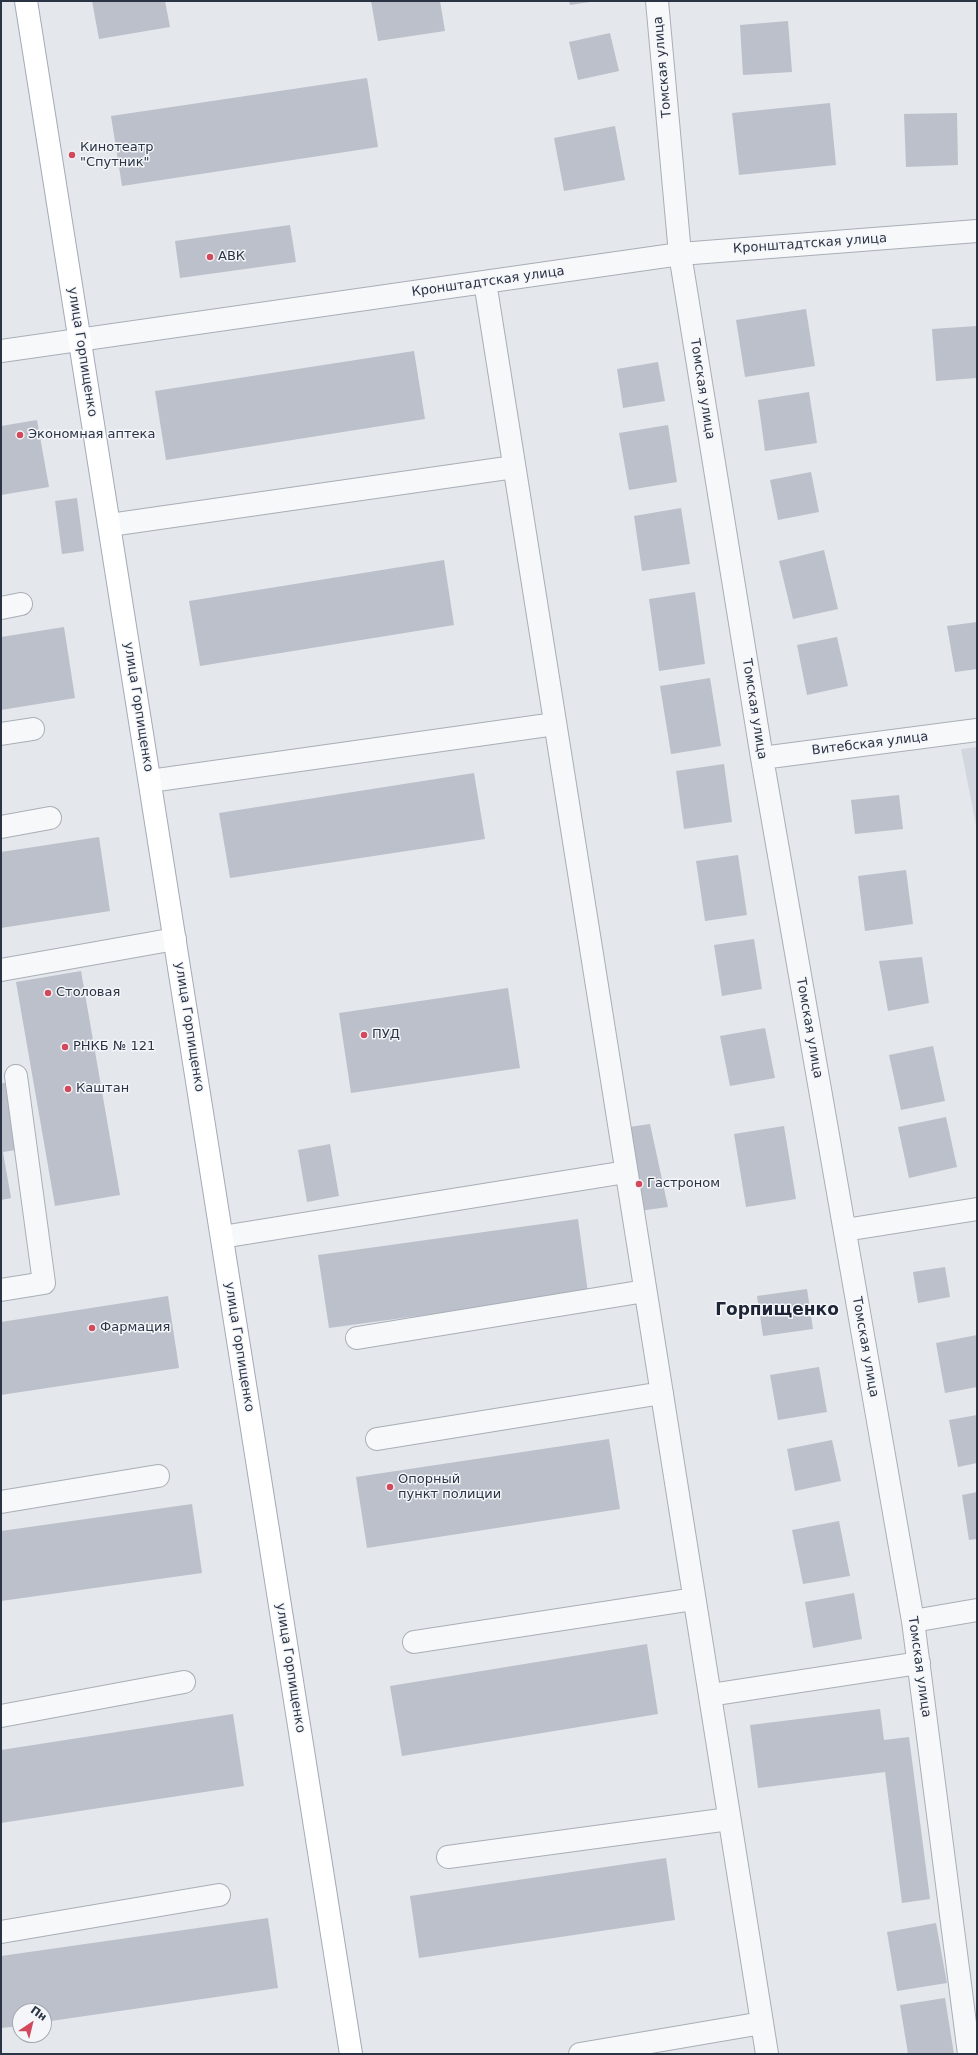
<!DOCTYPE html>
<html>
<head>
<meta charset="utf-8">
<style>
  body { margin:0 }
  #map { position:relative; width:978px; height:2055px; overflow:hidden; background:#e4e7ec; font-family:"DejaVu Sans",sans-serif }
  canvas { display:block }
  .frame { position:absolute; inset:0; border:2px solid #2b3445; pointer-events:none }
  .north { position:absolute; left:12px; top:2003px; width:40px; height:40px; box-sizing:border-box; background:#f4f6f9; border:1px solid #a4a8b1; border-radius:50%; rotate:35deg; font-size:11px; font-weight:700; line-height:16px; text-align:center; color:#2b3445 }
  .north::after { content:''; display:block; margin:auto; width:14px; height:18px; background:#d1495b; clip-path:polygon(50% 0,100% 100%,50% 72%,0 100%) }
</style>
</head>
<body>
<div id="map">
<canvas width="978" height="2055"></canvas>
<div class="frame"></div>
<div class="north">Пн</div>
</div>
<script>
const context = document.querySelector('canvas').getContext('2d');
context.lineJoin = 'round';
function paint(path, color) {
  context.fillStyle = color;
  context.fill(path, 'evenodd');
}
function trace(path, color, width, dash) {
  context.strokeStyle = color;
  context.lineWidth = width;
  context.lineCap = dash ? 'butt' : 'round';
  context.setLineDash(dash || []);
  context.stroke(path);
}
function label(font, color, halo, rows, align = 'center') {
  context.font = font + ' "DejaVu Sans",sans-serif';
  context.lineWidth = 3;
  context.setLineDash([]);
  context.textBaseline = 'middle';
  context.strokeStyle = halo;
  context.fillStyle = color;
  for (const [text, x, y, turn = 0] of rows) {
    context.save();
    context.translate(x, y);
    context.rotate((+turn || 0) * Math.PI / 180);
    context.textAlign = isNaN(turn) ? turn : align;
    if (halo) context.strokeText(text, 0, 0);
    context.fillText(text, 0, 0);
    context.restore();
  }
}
const built = new Path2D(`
  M977 747V830L961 749Z`);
const building = new Path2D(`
  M92 1H165L170 27 99 39Z
  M371 1H440L445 31 378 41Z
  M569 1H590V2L570 5Z
  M788 21 792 72 743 75 740 25Z
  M610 33 619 71 578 80 569 42Z
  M367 78 378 147 122 186 111 116Z
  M830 103 836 165 739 175 732 113Z
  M957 113 958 165 906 167 904 114Z
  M615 126 625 180 564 191 554 138Z
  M290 225 296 262 180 278 175 241Z
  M806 309 815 366 745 377 736 320Z
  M977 326V378L936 381 932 329Z
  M414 351 425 419 166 460 155 391Z
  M658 362 665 401 623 408 617 369Z
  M809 392 817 443 765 451 758 400Z
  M37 420 49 487 1 495V426Z
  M668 425 677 482 629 490 619 433Z
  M811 472 819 512 778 520 770 480Z
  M77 498 84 551 62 554 55 501Z
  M681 508 690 564 642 571 634 516Z
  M824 550 838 609 793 619 779 561Z
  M444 560 454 625 200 666 189 601Z
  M695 592 705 664 659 671 649 599Z
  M977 622V669L955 672 947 626Z
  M64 627 75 698 1 710V637Z
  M837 637 848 686 807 695 797 645Z
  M710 678 721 746 671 754 660 686Z
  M724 764 732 822 684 829 676 771Z
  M474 773 485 839 230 878 219 813Z
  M899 795 903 829 855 834 851 800Z
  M99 837 110 911 1 928V852Z
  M738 855 747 915 705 921 696 861Z
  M906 870 913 924 865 931 858 876Z
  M754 939 762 989 722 996 714 945Z
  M922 957 929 1003 888 1011 879 961Z
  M81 971 120 1195 55 1206 16 982Z
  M508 988 520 1068 351 1093 339 1013Z
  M765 1028 775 1078 730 1086 720 1036Z
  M933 1046 945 1101 901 1110 889 1055Z
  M1 1083H5L16 1150 3 1152 11 1198 1 1200Z
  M946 1117 957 1167 909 1178 898 1127Z
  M650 1124 668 1207 639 1211 622 1128Z
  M784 1126 796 1199 746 1207 734 1134Z
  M330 1144 339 1196 307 1202 298 1150Z
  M578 1219 588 1293 329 1328 318 1255Z
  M945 1267 950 1297 918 1303 913 1272Z
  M807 1289 813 1329 763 1336 757 1296Z
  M168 1296 179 1368 1 1395V1322Z
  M977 1335V1387L945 1393 936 1343Z
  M819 1367 827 1412 778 1420 770 1375Z
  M977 1415V1463L958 1467 949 1420Z
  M609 1439 620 1509 367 1548 356 1477Z
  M832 1440 841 1481 795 1491 787 1449Z
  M977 1492V1539L969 1540 962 1495Z
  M192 1504 202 1573 1 1601V1531Z
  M839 1521 850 1576 803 1584 792 1530Z
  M854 1593 862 1639 813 1648 805 1602Z
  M647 1644 658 1714 402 1756 390 1686Z
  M880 1709 884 1740 909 1737 930 1899 902 1903 885 1772 758 1788 750 1725Z
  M233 1714 244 1786 1 1823V1750Z
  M666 1858 675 1920 419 1958 410 1896Z
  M268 1918 278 1988 44 2022V2011H20V2026L1 2028V1956Z
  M936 1923 947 1983 897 1991 887 1932Z
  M945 1998 954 2054H908L900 2005Z`);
const minor = new Path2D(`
  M657 1 680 254 762 758 913 1621 969 2054
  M485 282 767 2054
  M1 351 680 254 977 231
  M110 525 514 467
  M1 608 21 604
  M1 734 33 729
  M762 758 977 730
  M150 781 555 724
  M1 827 50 818
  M1 970 175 939
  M845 1230 977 1209
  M222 1237 626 1172
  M1 1290 44 1283 16 1076
  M357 1338 645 1291
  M377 1439 662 1393
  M1 1502 158 1476
  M913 1621 977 1610
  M414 1642 694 1599
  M710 1695 919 1663
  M1 1716 184 1682
  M448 1857 729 1819
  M1 1932 219 1895
  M580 2054 762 2023`);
const major = new Path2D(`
  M26 1 351 2054`);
const markers = [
  [72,155,4,"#d1495b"],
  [210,257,4,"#d1495b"],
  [20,435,4,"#d1495b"],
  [48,993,4,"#d1495b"],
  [364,1035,4,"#d1495b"],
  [65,1047,4,"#d1495b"],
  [68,1089,4,"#d1495b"],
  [639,1184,4,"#d1495b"],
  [92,1328,4,"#d1495b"],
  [390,1487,4,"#d1495b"]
];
const streetNames = [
  ["Томская улица",663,67,-95],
  ["Кронштадтская улица",810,244,-4],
  ["Кронштадтская улица",488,282,-8],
  ["улица Горпищенко",82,352,81],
  ["Томская улица",702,389,81],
  ["улица Горпищенко",138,707,81],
  ["Томская улица",754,709,81],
  ["Витебская улица",870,744,-7],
  ["улица Горпищенко",189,1027,81],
  ["Томская улица",809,1028,80],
  ["улица Горпищенко",239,1347,81],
  ["Томская улица",865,1347,80],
  ["Томская улица",919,1667,82],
  ["улица Горпищенко",290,1668,81]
];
const poiNames = [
  ["Кинотеатр",80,148],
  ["\"Спутник\"",80,163],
  ["АВК",218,257],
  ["Экономная аптека",28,435],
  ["Столовая",56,993],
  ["ПУД",372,1035],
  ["РНКБ № 121",73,1047],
  ["Каштан",76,1089],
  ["Гастроном",647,1184],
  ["Фармация",100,1328],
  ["Опорный",398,1480],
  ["пункт полиции",398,1495]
];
const districtNames = [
  ["Горпищенко",777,1311]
];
paint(built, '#d2d6de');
paint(building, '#bbc0ca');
trace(minor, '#a9aeb7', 24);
trace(major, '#a3abb8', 24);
trace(minor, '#f7f8fa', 22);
trace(major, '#fff', 22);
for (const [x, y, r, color] of markers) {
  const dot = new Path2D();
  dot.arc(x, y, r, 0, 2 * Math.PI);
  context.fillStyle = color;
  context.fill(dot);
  trace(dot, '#f4f6f9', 1.5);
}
label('13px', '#2b3445', '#f4f6f9', streetNames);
label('13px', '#2b3445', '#f4f6f9', poiNames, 'left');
label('bold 17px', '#1d2536', '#f4f6f9', districtNames);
</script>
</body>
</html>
